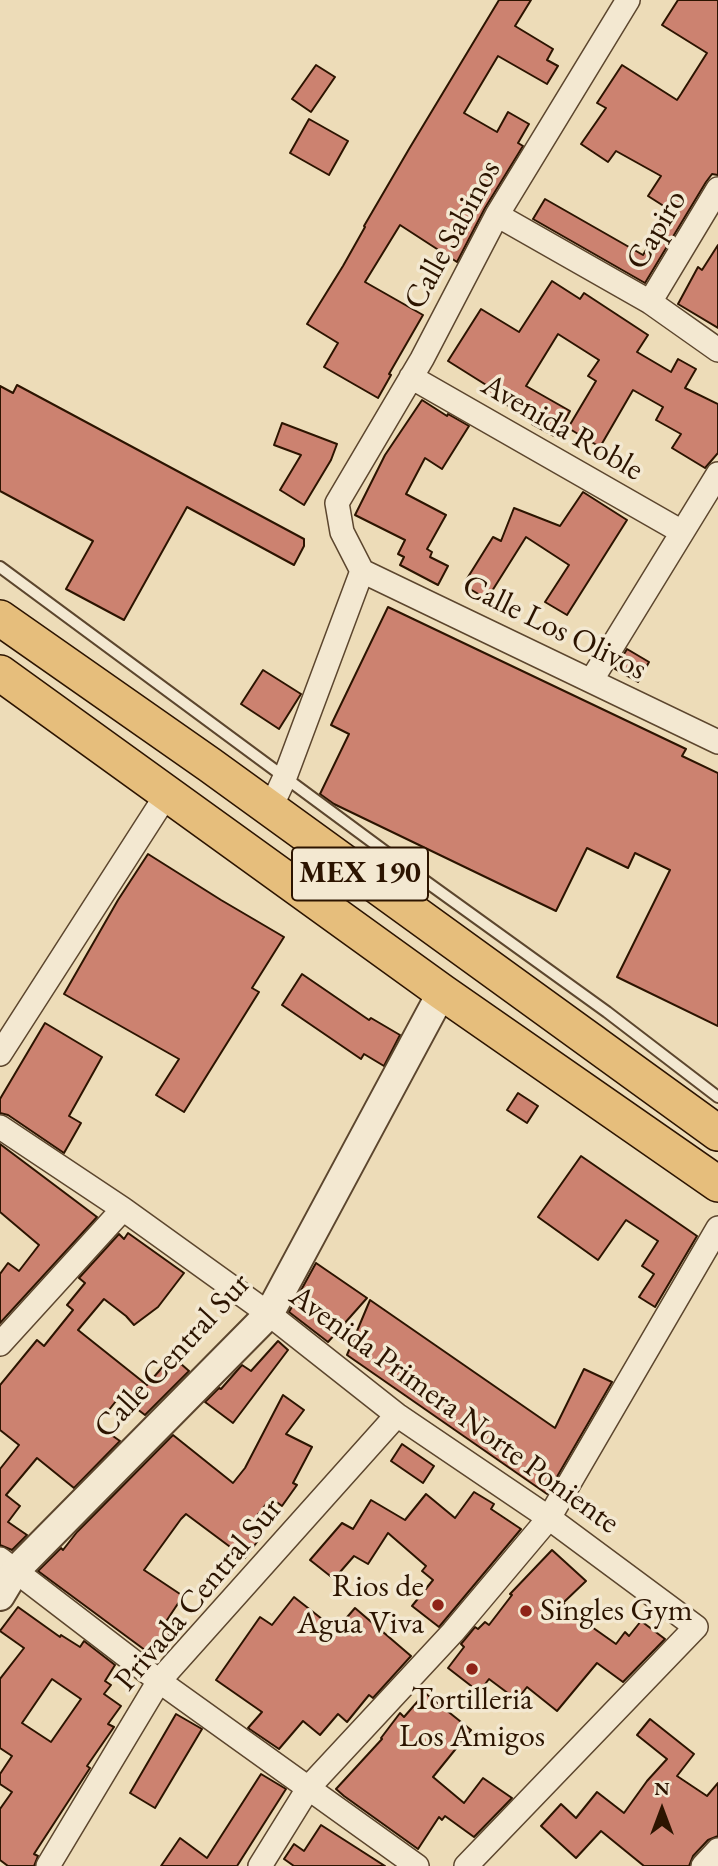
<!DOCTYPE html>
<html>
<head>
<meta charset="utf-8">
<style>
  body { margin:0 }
  #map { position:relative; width:718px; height:1866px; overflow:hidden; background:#eddcb8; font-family:"EB Garamond",serif }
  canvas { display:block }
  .north { position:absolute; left:627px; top:1775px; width:70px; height:70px; -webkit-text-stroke:5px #f3e8d1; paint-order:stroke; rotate:0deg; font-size:19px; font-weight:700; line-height:28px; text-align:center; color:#2c1400 }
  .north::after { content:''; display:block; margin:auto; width:24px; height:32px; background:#2c1400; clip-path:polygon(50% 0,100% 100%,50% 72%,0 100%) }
</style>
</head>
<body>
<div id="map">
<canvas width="718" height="1866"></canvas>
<div class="north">N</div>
</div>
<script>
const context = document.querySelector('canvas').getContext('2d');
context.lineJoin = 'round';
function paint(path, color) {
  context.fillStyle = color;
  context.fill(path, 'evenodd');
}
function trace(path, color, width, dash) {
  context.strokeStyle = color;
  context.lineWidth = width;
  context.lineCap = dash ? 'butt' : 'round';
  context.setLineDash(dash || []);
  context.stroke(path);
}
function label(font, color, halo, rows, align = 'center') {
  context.font = font + ' "EB Garamond",serif';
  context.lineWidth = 7;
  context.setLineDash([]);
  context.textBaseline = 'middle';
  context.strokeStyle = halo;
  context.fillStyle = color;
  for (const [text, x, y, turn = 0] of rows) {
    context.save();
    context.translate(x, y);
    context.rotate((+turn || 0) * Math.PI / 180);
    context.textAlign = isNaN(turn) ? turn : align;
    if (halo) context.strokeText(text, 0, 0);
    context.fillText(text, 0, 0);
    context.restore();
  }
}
const building = new Path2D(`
  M499 0H531L515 26 553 49 547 60 558 66 547 84 498 56 464 113 497 132 508 112 529 124 518 143 523 146 485 208 457 262 400 225 365 282 423 315 389 374 391 375 378 398 324 367 338 343 307 324 343 266 365 227 364 226 409 149Z
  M678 0H718V175L712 174 706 182 645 283 533 219 545 199 643 255 670 210 648 196 661 176 616 151 608 162 581 144 606 108 597 103 622 65 677 100 681 94 707 53 662 25Z
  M316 65 335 77 311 112 292 99Z
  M309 119 348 141 329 175 290 153Z
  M718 245V328L678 304 698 267 702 270Z
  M552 281 580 299 584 293 648 335 637 352 671 372 678 359 696 369 685 388 718 404V453L705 468 672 448 681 434 656 420 663 407 633 390 600 447 568 428 596 381 588 376 599 360 558 334 526 386 570 411 556 437 532 424 535 419 487 395 491 388 448 361 481 309 519 332Z
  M17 385 304 539V546L294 565 187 507 124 620 66 589 93 541 0 491V386L13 393Z
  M422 400 447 416 448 414 469 426 442 469 425 458 406 494 446 515 427 549 432 552 430 557 448 566 438 585 400 565 404 557 398 554 405 540 355 515 385 455Z
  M282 423 337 444 331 460 304 505 280 490 301 455 274 445Z
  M583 492 627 520 567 615 545 602 569 565 526 537 487 599 463 585 493 537 501 541 514 508 560 526Z
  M388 607 686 749 682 756 718 773V1026L617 977 670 870 635 853 628 868 587 848 556 911 334 804 320 794 349 734 331 725Z
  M627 649 649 662 638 682 615 669Z
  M263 670 301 694 279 729 241 704Z
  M148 854 221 900 284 937 252 988 259 992 184 1112 156 1095 179 1059 64 994 118 900Z
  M302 974 369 1020 371 1018 400 1035 384 1066 364 1054 361 1059 282 1005Z
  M45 1023 102 1057 69 1116 81 1123 64 1153 8 1115 0 1113V1099Z
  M518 1093 538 1106 527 1123 507 1110Z
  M0 1144 97 1217 0 1323V1274L8 1263 19 1271 39 1245 0 1212Z
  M581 1156 697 1236 655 1307 639 1297 654 1274 642 1266 658 1241 626 1220 598 1260 538 1217Z
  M128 1233 184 1273 158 1307 134 1325 126 1316 104 1299 78 1330 147 1385 172 1356 189 1371 145 1415 120 1396 97 1425 120 1441 74 1488 37 1458 6 1495 20 1506 8 1522 27 1535 12 1550 0 1545V1469L19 1445 0 1430V1385L37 1340 44 1346 73 1310 67 1305 85 1283 79 1278 119 1234 124 1239Z
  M316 1263 367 1298 328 1342 289 1312Z
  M370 1300 555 1428 584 1369 612 1382 547 1494 347 1355Z
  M278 1341 288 1350 233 1423 205 1402 219 1388 221 1389 242 1365 251 1371Z
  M283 1395 304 1410 286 1434 312 1447 293 1483 297 1485 282 1506 271 1498 247 1528 260 1538 245 1558 186 1514 181 1519 144 1570 183 1596 163 1626 171 1632 153 1656 38 1571 61 1548 63 1550 77 1532 173 1435 233 1483 245 1468Z
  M402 1444 434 1466 423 1483 391 1461Z
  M474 1492 494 1504 491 1509 521 1529 439 1627 412 1606 433 1580 422 1571 426 1566 388 1533 368 1564 354 1556 334 1579 310 1560 342 1523 353 1529 371 1500 405 1520 426 1494 455 1518Z
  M552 1550 586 1581 563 1603 567 1606 565 1608 616 1644 625 1632 629 1636 641 1621 665 1639 623 1682 597 1663 557 1711 527 1687 517 1700 489 1679 479 1692 448 1668 464 1647 461 1644 475 1627 478 1629 485 1622 489 1625 512 1595 510 1594Z
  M294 1597 336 1630 355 1608 411 1656 373 1698 369 1695 347 1722 338 1714 320 1735 303 1721 279 1749 248 1728 262 1712 216 1680 260 1617 272 1625Z
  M18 1607 60 1637 61 1635 80 1647 84 1641 115 1665 105 1681 111 1685 104 1694 121 1706 108 1724 114 1727 87 1766 90 1768 34 1854 38 1856 34 1866H8L0 1860V1809L12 1792 0 1784V1774L12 1756 0 1748V1679L24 1648 0 1631ZM52 1679 81 1699 51 1742 22 1723Z
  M425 1693 471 1730 433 1777 464 1803 483 1778 512 1798 474 1837 445 1816 442 1820 439 1817 418 1849 344 1796 336 1789 382 1739 381 1738 400 1713 404 1717Z
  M176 1714 202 1729 155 1808 130 1793Z
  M650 1719 694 1754 677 1776 707 1796 718 1783V1836L708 1840 693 1856 689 1866H644L601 1831 576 1858 541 1826 561 1804 576 1818 597 1792 624 1813 647 1781 667 1759 637 1735Z
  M261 1774 286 1789 237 1866H161L180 1838 207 1858Z
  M321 1825 385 1866H294L284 1859 294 1844 304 1851Z`);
const service = new Path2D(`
  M0 567 421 878 607 1012 718 1097`);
const minor = new Path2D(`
  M497 215 650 302 718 350
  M650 302 718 189
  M411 377 682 532
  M362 571 718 742
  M591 681 718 474
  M270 809 285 777 362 571 342 532 337 503 422 359 497 215 628 0
  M0 1054 167 794
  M0 1127 123 1209 269 1314 397 1415 549 1518 696 1627 466 1866
  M0 1344 123 1209
  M0 1559 159 1681 417 1866
  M48 1866 159 1681 397 1415
  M260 1866 309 1787 453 1632 549 1518 718 1228
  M703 1866 718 1850`);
const tertiary = new Path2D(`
  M0 1596 15 1571 269 1314 442 992`);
const primary = new Path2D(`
  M0 618 210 765 718 1133
  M0 673 442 992 718 1184`);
const markers = [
  [438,1605,7,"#8f2418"],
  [526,1611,7,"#8f2418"],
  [472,1669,7,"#8f2418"]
];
const shields = [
  [360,874,136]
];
const shieldNames = [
  ["MEX 190",360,874]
];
const streetNames = [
  ["Capiro",657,230,-59],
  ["Calle Sabinos",453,235,-61],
  ["Avenida Roble",562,428,30],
  ["Calle Los Olivos",554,628,26],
  ["Calle Central Sur",173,1356,-47],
  ["Avenida Primera Norte Poniente",454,1410,36],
  ["Privada Central Sur",199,1595,-50]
];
const poiNames = [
  ["Rios de",424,1587],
  ["Agua Viva",424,1624],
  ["Singles Gym",540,1611,"left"],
  ["Tortilleria",472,1700,"center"],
  ["Los Amigos",472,1737,"center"]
];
paint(building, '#cc8270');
trace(building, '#2c1400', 2);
trace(service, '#5c462e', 14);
trace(minor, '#5c462e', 26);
trace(tertiary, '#5c462e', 32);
trace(primary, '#2c1400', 38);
trace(service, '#f3e8d1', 10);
trace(minor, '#f3e8d1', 23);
trace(tertiary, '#f3e8d1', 28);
trace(primary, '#e6be7c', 35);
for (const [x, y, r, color] of markers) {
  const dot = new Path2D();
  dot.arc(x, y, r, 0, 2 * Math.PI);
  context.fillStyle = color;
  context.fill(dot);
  trace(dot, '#f3e8d1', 2.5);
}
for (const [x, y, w] of shields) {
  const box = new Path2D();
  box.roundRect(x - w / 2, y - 26.5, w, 53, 5);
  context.fillStyle = '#f3e8d1';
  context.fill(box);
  trace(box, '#2c1400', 2);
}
label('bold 30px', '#2c1400', null, shieldNames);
label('32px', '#2c1400', '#f3e8d1', streetNames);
label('32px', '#2c1400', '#f3e8d1', poiNames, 'right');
</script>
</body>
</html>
